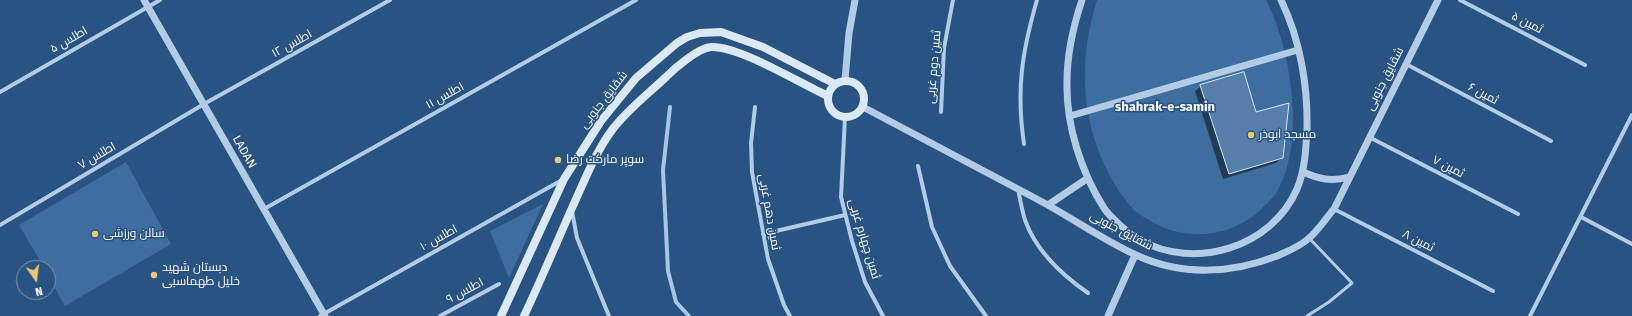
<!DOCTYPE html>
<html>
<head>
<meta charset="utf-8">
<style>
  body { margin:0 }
  #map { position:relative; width:1632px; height:316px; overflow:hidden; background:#295382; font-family:"Fira Sans",sans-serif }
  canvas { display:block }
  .north { position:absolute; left:16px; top:260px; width:40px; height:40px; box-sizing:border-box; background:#295382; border:1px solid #7f98b4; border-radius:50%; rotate:166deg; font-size:11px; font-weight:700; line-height:16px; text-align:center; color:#fff }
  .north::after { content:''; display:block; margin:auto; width:14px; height:18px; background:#edc879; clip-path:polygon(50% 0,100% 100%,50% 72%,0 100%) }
</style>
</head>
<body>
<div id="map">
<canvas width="1632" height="316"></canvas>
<div class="north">N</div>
</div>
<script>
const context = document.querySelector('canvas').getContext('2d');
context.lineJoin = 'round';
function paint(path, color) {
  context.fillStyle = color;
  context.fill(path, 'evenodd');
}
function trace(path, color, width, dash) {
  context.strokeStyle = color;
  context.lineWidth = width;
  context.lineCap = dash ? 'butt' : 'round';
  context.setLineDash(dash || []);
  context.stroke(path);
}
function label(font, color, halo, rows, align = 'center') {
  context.font = font + ' "Fira Sans",Cairo,sans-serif';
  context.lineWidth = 3;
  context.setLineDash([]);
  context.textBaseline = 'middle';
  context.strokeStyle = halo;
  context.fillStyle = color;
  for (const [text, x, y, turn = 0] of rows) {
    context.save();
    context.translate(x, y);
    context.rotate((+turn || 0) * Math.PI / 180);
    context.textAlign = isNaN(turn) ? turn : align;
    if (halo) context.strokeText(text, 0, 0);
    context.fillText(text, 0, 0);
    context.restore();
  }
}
const green = new Path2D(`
  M1097 0H1266C1284 36 1292 77 1293 117 1293 142 1290 168 1278 190 1276 195 1270 200 1266 204 1237 237 1187 244 1149 220 1144 217 1138 214 1134 210 1123 199 1114 184 1107 170 1080 116 1079 57 1097 0Z
  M126 162 171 244 65 306 48 276V268H44L19 225Z
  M543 204 509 278 490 231Z`);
const shadow = new Path2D(`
  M1201 86 1256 114 1282 158 1276 163 1223 179 1195 91Z`);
const stream = new Path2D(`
  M670 107 663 170 668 271 676 302 689 316`);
const building = new Path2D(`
  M1244 72 1256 112 1289 103 1283 158 1229 174 1200 85Z`);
const service = new Path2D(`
  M1307 316 1329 302 1352 283 1310 239`);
const minor = new Path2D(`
  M1460 0 1585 65
  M1406 64 1551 141
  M0 92 160 0
  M755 107 751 143 752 172 768 259 784 305 790 316
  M941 112 944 48 953 0
  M845 117 841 197 852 241 865 282 883 316
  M1369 137 1518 214
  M1024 144C1016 90 1022 52 1037 0
  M918 166 932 227 950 266 986 316
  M1018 189C1020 199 1022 210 1025 220 1036 251 1062 275 1088 293
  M264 209 636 0
  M1334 209 1493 291
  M572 211 577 238 609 316
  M1581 217 1632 244
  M0 225 204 104 390 0
  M763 234 845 215
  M320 316 562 180
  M440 316 499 284
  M1530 316 1632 115`);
const tertiary = new Path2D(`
  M144 0 325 316
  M1082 0C1073 27 1067 54 1067 82 1066 125 1081 172 1104 208 1109 216 1131 236 1140 240 1195 271 1272 247 1297 189 1305 170 1306 149 1307 129 1308 86 1300 39 1281 0
  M845 80 849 33 855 0
  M863 107C920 137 977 167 1033 197 1068 215 1101 239 1136 255 1181 276 1231 274 1277 256 1288 251 1299 247 1308 239 1318 231 1326 218 1334 209L1438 0
  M1070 116 1298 50
  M1303 172C1319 179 1331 182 1349 177
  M1048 205 1088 178
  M1108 316 1135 255`);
const secondary = new Path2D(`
  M828 99a18 18 0 1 1 36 0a18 18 0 1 1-36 0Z
  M501 316 564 179 601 121 636 78 677 43 687 37 700 33 721 32 763 47 835 84
  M524 316C541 280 556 244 572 208 584 182 595 153 612 130 627 110 648 94 666 77 675 68 698 48 711 47 740 46 799 83 828 96`);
const markers = [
  [1251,135,4,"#edc879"],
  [558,160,4,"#edc879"],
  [95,234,4,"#edc879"],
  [154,275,4,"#edc879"]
];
const streetNames = [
  ["ثمین ۵",1527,23,27],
  ["اطلس ۵",69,40,-30],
  ["اطلس ۱۲",292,44,-29],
  ["ثمین دوم غربی",934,67,-85],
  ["شقایق جنوبی",1385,79,-63],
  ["ثمین ۶",1483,94,28],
  ["اطلس ۱۱",445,96,-29],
  ["شقایق جنوبی",604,100,-52],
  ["LADAN",244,152,60],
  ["اطلس ۷",97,156,-30],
  ["ثمین ۷",1448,167,27],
  ["ثمین دهم غربی",769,212,80],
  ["شقایق جنوبی",1121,231,28],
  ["اطلس ۱۰",439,238,-29],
  ["ثمین چهارم غربی",864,239,73],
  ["ثمین ۸",1418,241,27],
  ["اطلس ۹",465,291,-28]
];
const poiNames = [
  ["مسجد ابوذر",1259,135],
  ["سوپر مارکت رضا",566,160],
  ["سالن ورزشی",103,234],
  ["دبستان شهید",162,268],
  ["خلیل طهماسبی",162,282]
];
const neighbourhoodNames = [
  ["shahrak-e-samin",1165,107]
];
paint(green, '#3e6d9f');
paint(shadow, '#0007');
trace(stream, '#a7c6e6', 4);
paint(building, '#567fac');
trace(building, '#d5e5f5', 1);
trace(service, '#b2cbe6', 3);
trace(minor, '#b2cbe6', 4);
trace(tertiary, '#b2cbe6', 7);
trace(secondary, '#dbe8f6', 8);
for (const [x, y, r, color] of markers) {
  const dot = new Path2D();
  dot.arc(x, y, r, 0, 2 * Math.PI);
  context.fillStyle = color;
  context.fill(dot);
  trace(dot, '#295382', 1.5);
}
label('12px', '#fff', '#295382', streetNames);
label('12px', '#fff', '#295382', poiNames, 'left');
label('bold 13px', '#fff', '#295382', neighbourhoodNames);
</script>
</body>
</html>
